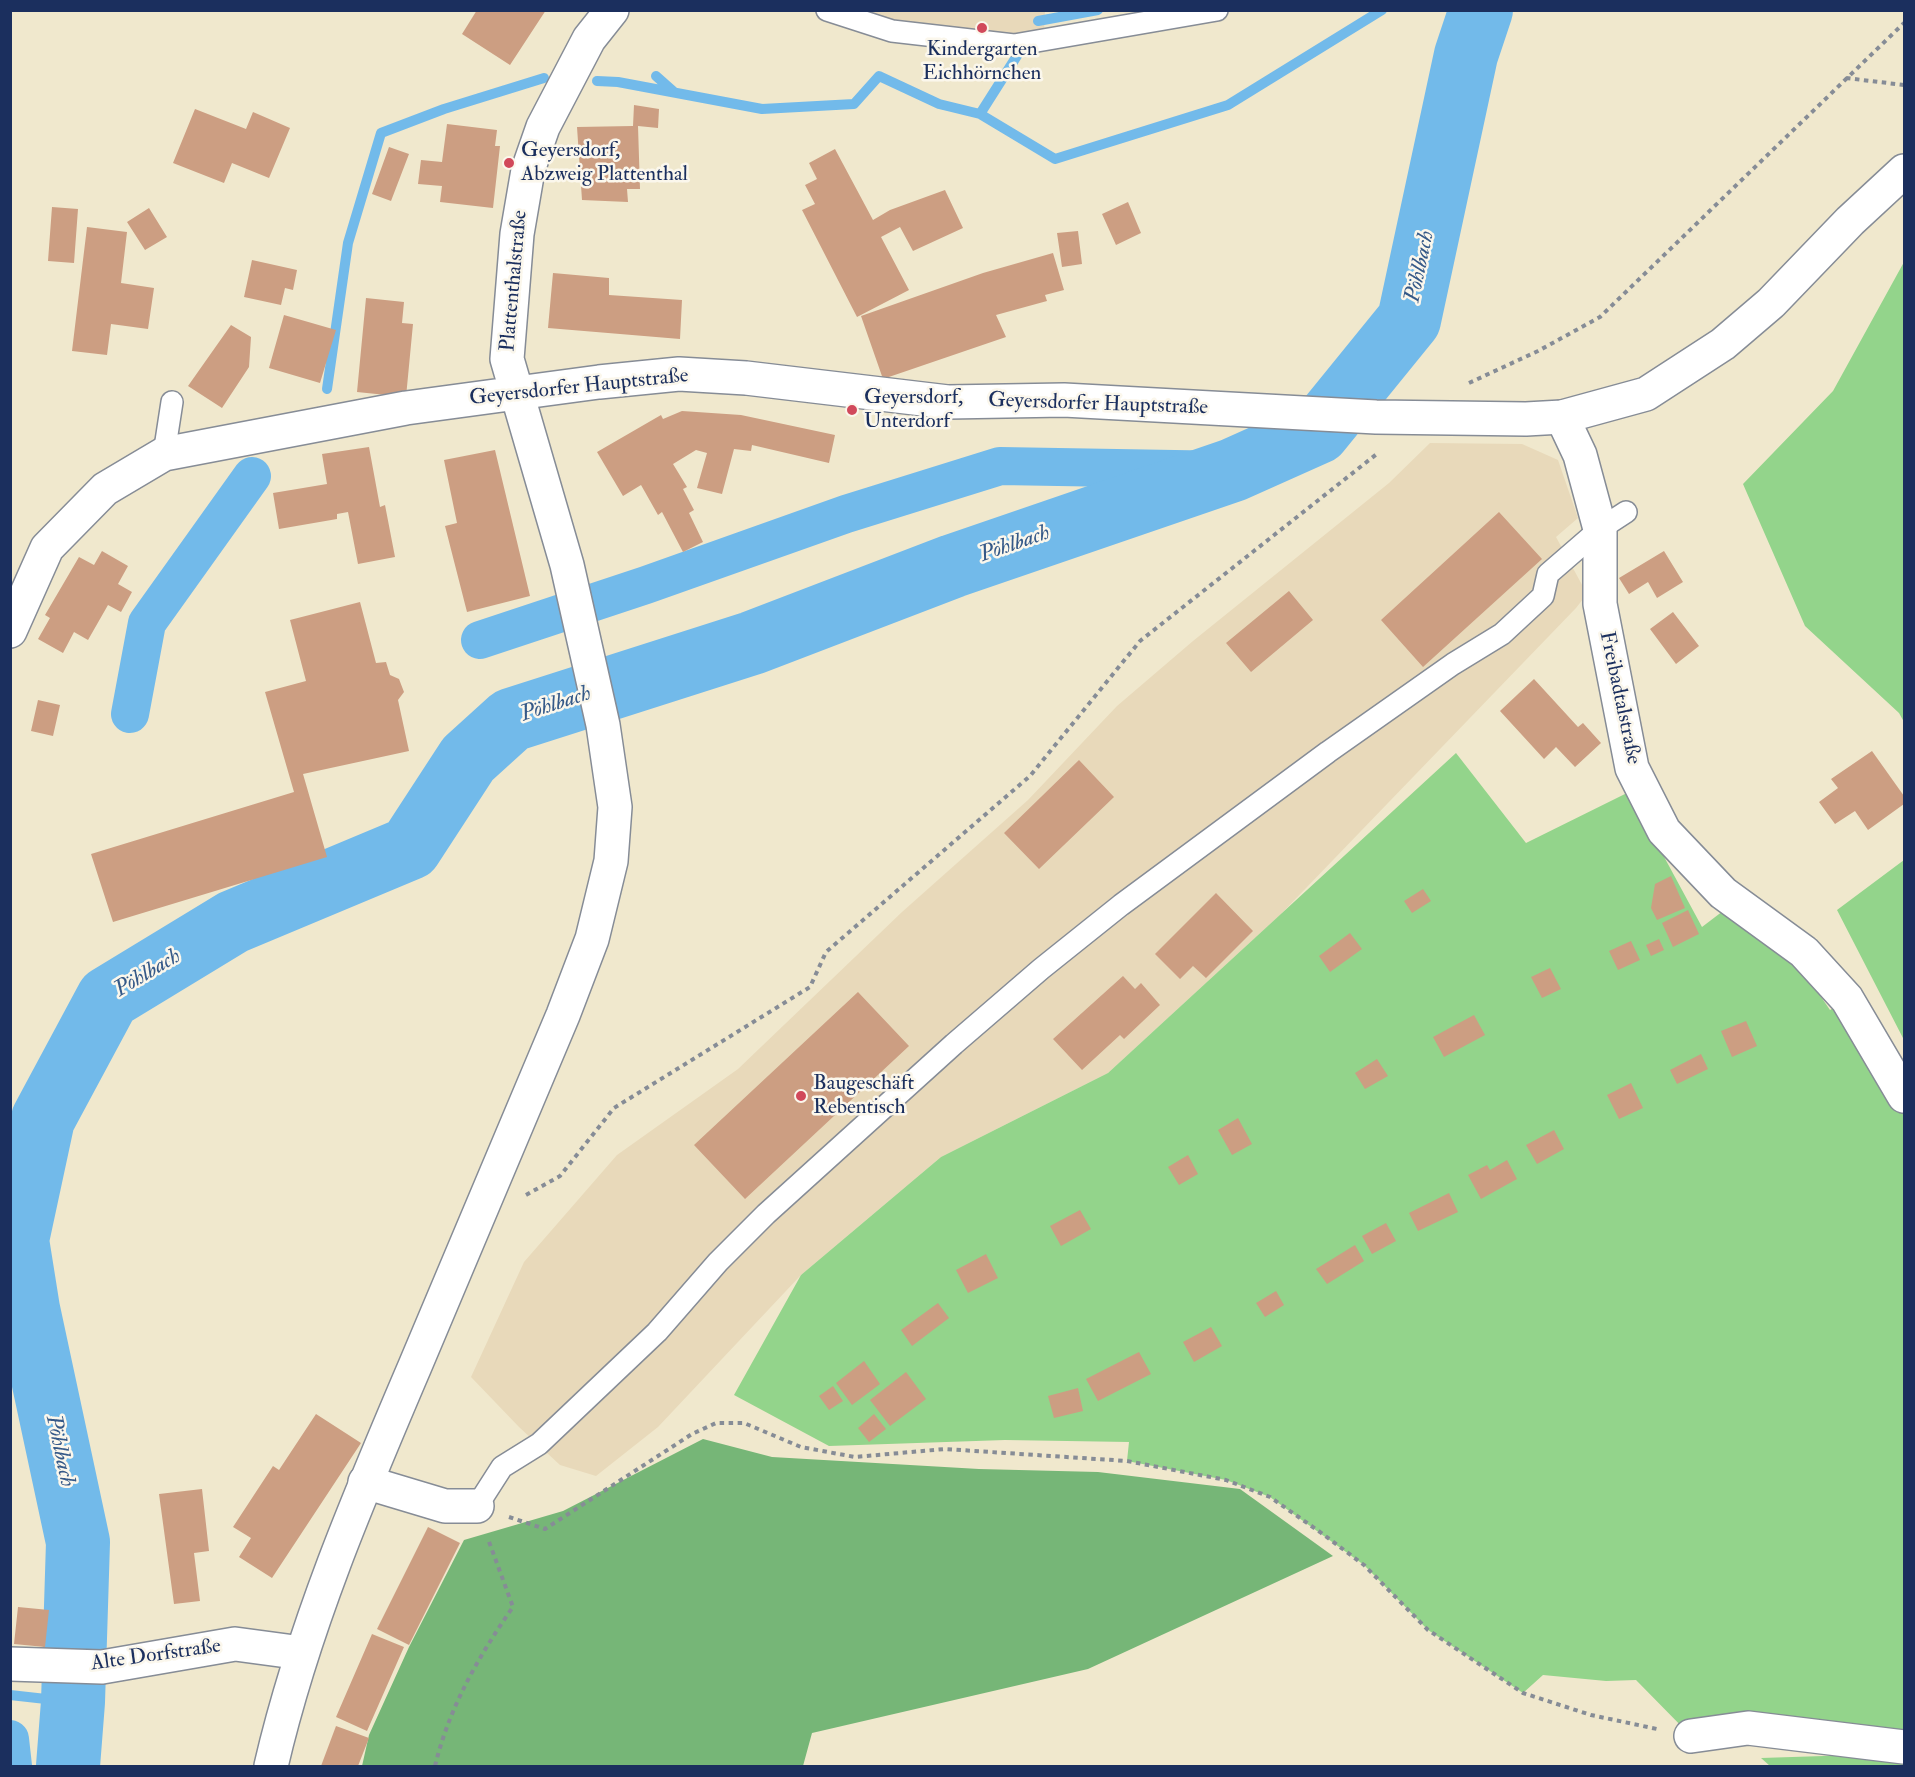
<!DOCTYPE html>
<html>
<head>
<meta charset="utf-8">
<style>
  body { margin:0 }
  #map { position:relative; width:1915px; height:1777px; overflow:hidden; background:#f0e8cd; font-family:"IM FELL Double Pica",serif }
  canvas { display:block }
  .frame { position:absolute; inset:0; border:12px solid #1b2f5e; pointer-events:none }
</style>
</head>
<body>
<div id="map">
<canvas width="1915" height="1777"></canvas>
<div class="frame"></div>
</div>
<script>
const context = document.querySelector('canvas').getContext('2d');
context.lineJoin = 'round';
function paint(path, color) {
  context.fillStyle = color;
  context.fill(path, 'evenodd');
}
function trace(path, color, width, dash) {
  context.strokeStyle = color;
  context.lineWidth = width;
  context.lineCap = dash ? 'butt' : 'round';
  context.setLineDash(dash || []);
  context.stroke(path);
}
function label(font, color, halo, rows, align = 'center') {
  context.font = font + ' "IM FELL Double Pica",serif';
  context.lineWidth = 5;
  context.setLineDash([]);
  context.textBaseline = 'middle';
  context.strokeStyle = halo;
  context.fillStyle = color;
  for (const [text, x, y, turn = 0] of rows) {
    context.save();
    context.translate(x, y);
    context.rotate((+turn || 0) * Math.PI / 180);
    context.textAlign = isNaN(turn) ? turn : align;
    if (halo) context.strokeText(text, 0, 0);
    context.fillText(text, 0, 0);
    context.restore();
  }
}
const built = new Path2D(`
  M858 11H1045L1044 33 1016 42 892 23Z
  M1430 443 1522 444 1558 460 1578 518 1556 537 1587 594 1576 608 1280 915 1108 1073 941 1157 801 1275 658 1427 596 1476 560 1465 519 1427 471 1377 524 1262 617 1155 738 1069 902 912 1028 800 1117 706 1193 641 1389 483Z`);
const green = new Path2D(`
  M1904 262V722L1899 713 1805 626 1743 484 1833 391Z
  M1456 753 1526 843 1629 792 1702 927 1723 911 1792 954 1830 1010 1847 999 1904 1096V1747L1691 1736 1636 1680 1606 1681 1543 1675 1523 1693 1428 1630 1364 1565 1270 1497 1226 1480 1127 1461 1129 1442 1005 1440 829 1446 734 1395 801 1275 941 1157 1108 1073Z
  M1904 860V1040L1837 910Z
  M1855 1755 1904 1762V1766H1770L1761 1758Z`);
const forest = new Path2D(`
  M703 1439 772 1457 979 1469 1098 1472 1240 1489 1333 1556 1088 1669 812 1733 803 1766H362L369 1735 409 1647 464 1540 563 1511Z`);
const stream = new Path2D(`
  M1038 21 1098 10
  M656 76 674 92
  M597 81 618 82 762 109 854 104 879 76 939 104 980 114 1055 159 1228 105 1382 10
  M980 114 1020 51
  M327 389 348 243 381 133 444 109 544 78
  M10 1695 73 1702`);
const canal = new Path2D(`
  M480 640 646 585 846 514 1000 466 1233 470
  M130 714 147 623 252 476
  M10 1739 13 1766`);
const river = new Path2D(`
  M68 1766 73 1702 78 1542 28 1309 17 1240 43 1119 108 998 233 922 410 848 468 759 511 720 752 643 953 566 1233 470 1318 432 1409 320 1466 55 1481 10`);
const building = new Path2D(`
  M477 10H546L510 65 462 34Z
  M634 105 659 109 658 128 638 126 640 189H627L628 202 582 200 577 127 633 126Z
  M195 109 246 129 253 112 290 128 269 178 232 163 224 183 173 163Z
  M447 124 497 130 495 146H500L493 208 440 202 442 186 418 184 421 160 442 162Z
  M389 147 409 154 391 201 372 194Z
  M835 149 873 220 890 210 945 190 963 228 913 251 900 227 881 237 909 290 857 317 802 210 815 204 805 185 817 179 809 163Z
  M1128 202 1141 233 1116 245 1102 214Z
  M52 207 78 209 74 263 48 261Z
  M149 208 167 237 145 250 127 222Z
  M87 227 127 232 121 283 154 288 148 329 111 324 107 355 72 351Z
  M1078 231 1082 264 1062 267 1057 233Z
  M1053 253 1064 290 1045 295 1047 301 996 315 1006 337 883 379 861 316 983 273Z
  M252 260 297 270 293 290 285 288 281 305 244 297Z
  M553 273 609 278V295L682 300 680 339 548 328Z
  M366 298 404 302 402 323 413 324 406 397 357 392Z
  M284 315 336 330 320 383 269 368Z
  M231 325 251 337 249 367 222 408 188 386Z
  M682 411 741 415 835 435 829 463 752 445 751 451 734 449 722 494 697 488 707 453 696 450 673 464 687 487 683 489 694 510 689 513 703 542 683 552 662 512 658 515 641 485 623 496 597 452 661 415 663 419Z
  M369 447 380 507 385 505 395 557 358 564 348 512 337 514V519L279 529 273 493 327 484 322 454Z
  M495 450 530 596 467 612 445 526 457 523 444 460Z
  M1499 512 1542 559 1423 667 1381 620Z
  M102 551 128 566 118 584 132 592 121 612 108 605 88 640 74 632 63 653 38 639 50 618 45 615 79 557 94 565Z
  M1664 551 1683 582 1657 598 1648 582 1629 594 1619 578Z
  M1289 591 1313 620 1251 672 1226 643Z
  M360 602 376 663 386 662 390 675 399 679 404 692 398 700 409 751 303 774 327 857 113 922 91 854 294 792 265 692 306 681 290 620Z
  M1673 612 1699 646 1676 664 1650 629Z
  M1534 679 1578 727 1583 723 1601 743 1575 767 1556 747 1544 759 1500 711Z
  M38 700 60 705 53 736 31 731Z
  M1872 751 1904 796V804L1868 830 1855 811 1835 824 1819 802 1838 788 1831 779Z
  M1079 760 1114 797 1039 869 1004 833Z
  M1671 876 1685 908 1657 920 1651 908 1655 884Z
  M1423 889 1431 901 1412 913 1404 901Z
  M1216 893 1253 931 1206 978 1193 966 1180 979 1155 954Z
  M1688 910 1699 934 1673 947 1662 923Z
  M1350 933 1362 949 1330 972 1319 956Z
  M1659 939 1664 950 1651 956 1646 945Z
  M1631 941 1640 960 1618 970 1609 951Z
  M1550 968 1561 989 1542 998 1531 977Z
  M1123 976 1135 989 1141 983 1160 1005 1124 1039 1120 1035 1082 1070 1053 1039Z
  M858 992 909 1046 745 1199 694 1145Z
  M1474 1015 1485 1035 1444 1057 1433 1037Z
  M1746 1021 1757 1046 1732 1057 1721 1031Z
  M1701 1054 1708 1069 1677 1084 1670 1070Z
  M1377 1059 1388 1076 1365 1089 1355 1073Z
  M1631 1083 1643 1108 1619 1119 1607 1095Z
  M1238 1118 1252 1144 1232 1155 1218 1130Z
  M1554 1130 1564 1149 1537 1164 1526 1145Z
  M1188 1155 1198 1174 1179 1185 1168 1167Z
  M1507 1160 1517 1179 1481 1199 1468 1175 1487 1165 1490 1170Z
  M1449 1193 1458 1212 1418 1231 1409 1213Z
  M1080 1210 1091 1229 1061 1246 1050 1226Z
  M1386 1223 1396 1241 1372 1254 1362 1236Z
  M1355 1245 1364 1261 1327 1284 1316 1269Z
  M986 1254 998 1278 968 1293 956 1270Z
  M1276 1291 1284 1305 1265 1317 1256 1303Z
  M938 1303 949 1318 912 1346 901 1330Z
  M1211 1327 1222 1346 1194 1362 1183 1342Z
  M1139 1352 1151 1374 1098 1401 1086 1379Z
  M864 1361 880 1384 852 1405 836 1383Z
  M906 1372 926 1399 890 1426 870 1400Z
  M833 1386 843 1401 829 1410 819 1396Z
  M1078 1388 1083 1411 1054 1418 1048 1396Z
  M316 1414 361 1443 272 1578 239 1557 251 1538 233 1527 273 1466 279 1470Z
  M874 1414 886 1429 869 1442 858 1428Z
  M202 1489 209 1551 194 1553 200 1601 174 1604 159 1494Z
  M428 1527 460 1543 409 1645 377 1629Z
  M18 1607 49 1610 45 1647 14 1644Z
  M372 1634 404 1647 367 1731 336 1717Z
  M336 1726 369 1738 358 1766H321Z`);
const path = new Path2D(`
  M1846 78 1904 85
  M1469 383 1538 351 1600 317 1904 23
  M526 1195 560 1176 614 1108 810 987 826 952 1030 776 1140 641 1378 453
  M509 1517 545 1529 692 1434 716 1423H744L801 1447 855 1457 945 1449 1127 1461 1226 1480 1270 1497 1320 1532 1364 1565 1428 1630 1523 1693 1591 1715 1657 1729
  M435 1766C449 1708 478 1657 513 1607L488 1539`);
const service = new Path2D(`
  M827 10 892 31 1014 45 1217 10
  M164 454 172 402
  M477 1506 502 1467 539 1444 657 1332 718 1262 766 1214 954 1044 1041 969 1121 905 1328 752 1453 664 1502 634 1543 596 1548 574 1600 529 1626 512`);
const minor = new Path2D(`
  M1562 417 1580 455 1600 529V604L1632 768 1664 831 1723 893 1804 952 1847 999 1904 1096
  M365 1482 445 1506H477
  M10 1664 102 1667 235 1644 302 1653
  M1691 1736 1748 1728 1904 1747`);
const secondary = new Path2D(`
  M10 631 47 548 105 489 164 454 406 408 517 393 599 382 679 374 746 378 948 402 1064 400 1376 417 1526 419 1562 417 1646 394 1723 344 1771 303 1850 221 1904 171
  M271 1766C303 1628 359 1497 415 1366 464 1249 513 1132 563 1015L592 939 611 861 615 807 603 725 567 565 507 359 517 234 528 170 543 127 589 39 612 10`);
const markers = [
  [982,28,6,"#d1495b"],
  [509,163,6,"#d1495b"],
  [852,410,6,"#d1495b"],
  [801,1096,6,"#d1495b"]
];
const poiNames = [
  ["Kindergarten",982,50,"center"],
  ["Eichhörnchen",982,74,"center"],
  ["Geyersdorf,",521,151],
  ["Abzweig Plattenthal",521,175],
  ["Geyersdorf,",864,398],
  ["Unterdorf",864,422],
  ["Baugeschäft",813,1084],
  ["Rebentisch",813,1108]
];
const streetNames = [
  ["Plattenthalstraße",515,281,-85],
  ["Geyersdorfer Hauptstraße",579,388,-6],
  ["Geyersdorfer Hauptstraße",1098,405,2],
  ["Freibadtalstraße",1619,698,78],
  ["Alte Dorfstraße",156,1656,-8]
];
const waterNames = [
  ["Pöhlbach",1421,267,-78],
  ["Pöhlbach",1015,545,-19],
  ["Pöhlbach",556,705,-18],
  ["Pöhlbach",148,974,-31],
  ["Pöhlbach",59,1451,78]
];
paint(built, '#e8d9ba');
paint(green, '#93d48b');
paint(forest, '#76b677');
trace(stream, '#72baea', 10);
trace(canal, '#72baea', 38);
trace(river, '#72baea', 64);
paint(building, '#cc9e82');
trace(service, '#868c96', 24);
trace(minor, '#868c96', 36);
trace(secondary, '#868c96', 36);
trace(path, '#868c96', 4, [4.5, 4.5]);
trace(service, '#fff', 21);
trace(minor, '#fff', 33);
trace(secondary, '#fff', 33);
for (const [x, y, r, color] of markers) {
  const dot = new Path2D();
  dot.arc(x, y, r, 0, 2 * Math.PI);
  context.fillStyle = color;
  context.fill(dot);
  trace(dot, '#fbf7ec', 2);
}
label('21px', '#1b2f5e', '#fbf7ec', poiNames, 'left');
label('21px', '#1b2f5e', '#fbf7ec', streetNames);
label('italic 22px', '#355988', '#fbf7ec', waterNames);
</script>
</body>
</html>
